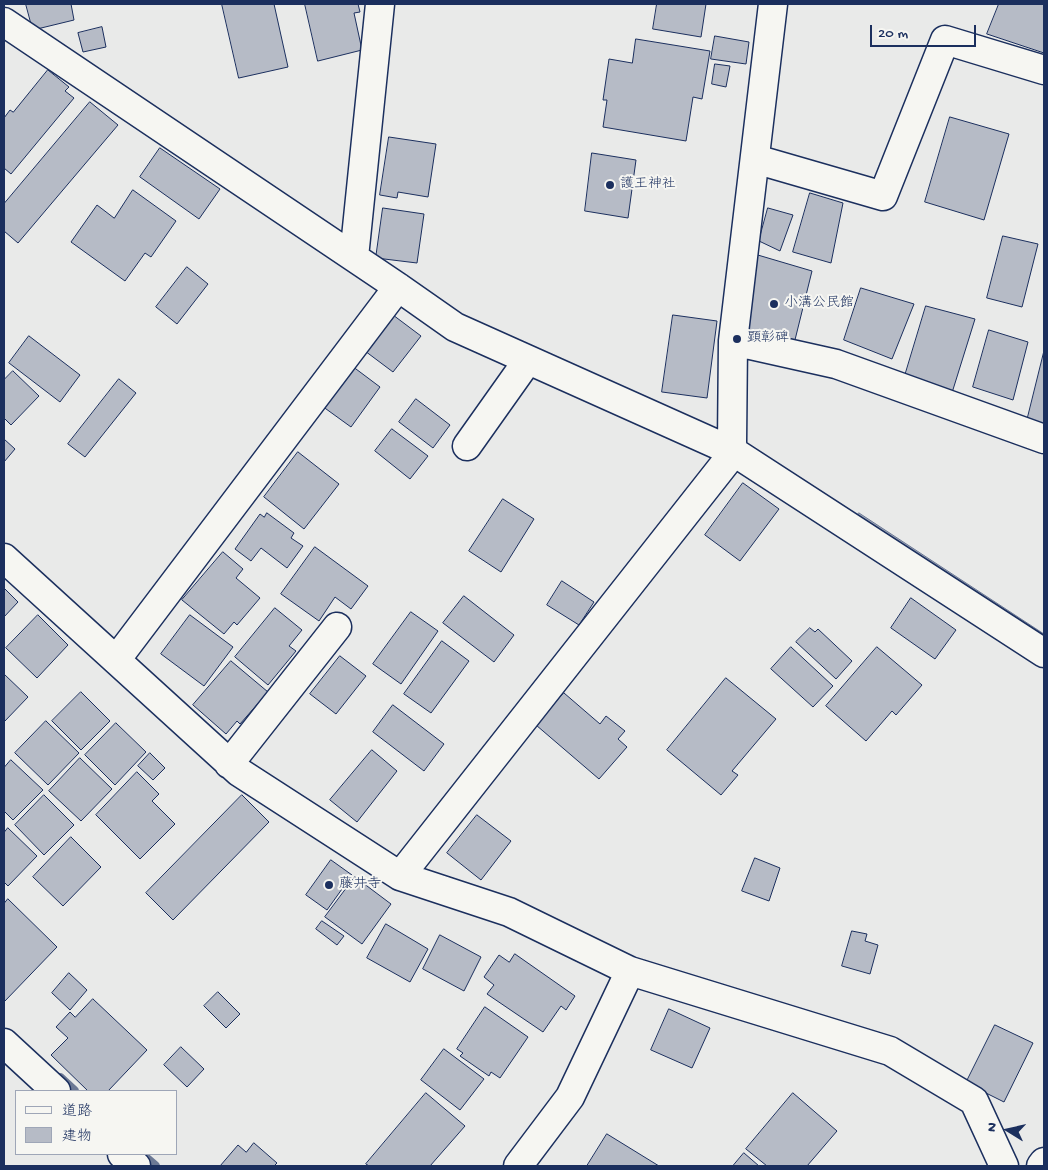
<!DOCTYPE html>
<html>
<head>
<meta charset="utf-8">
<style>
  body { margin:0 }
  #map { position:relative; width:1048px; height:1170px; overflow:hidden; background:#e9eae9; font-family:"Gochi Hand","Klee One",sans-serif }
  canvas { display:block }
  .frame { position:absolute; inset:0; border:5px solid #1b2f5e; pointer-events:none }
  .legend { position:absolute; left:15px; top:1090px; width:162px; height:65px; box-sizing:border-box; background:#f6f6f2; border:1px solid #9ea6b7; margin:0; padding:6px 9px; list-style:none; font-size:15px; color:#1b2f5e }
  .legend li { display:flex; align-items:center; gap:10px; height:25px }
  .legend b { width:25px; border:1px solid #9ea6b7 }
  .north { position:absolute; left:983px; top:1105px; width:50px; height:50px; -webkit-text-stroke:4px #f6f6f2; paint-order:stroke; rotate:280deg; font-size:14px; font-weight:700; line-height:20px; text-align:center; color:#1b2f5e }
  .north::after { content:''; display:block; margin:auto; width:18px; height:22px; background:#1b2f5e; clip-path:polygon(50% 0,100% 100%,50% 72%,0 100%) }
  .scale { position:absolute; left:870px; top:25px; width:106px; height:22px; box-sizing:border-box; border:2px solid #1b2f5e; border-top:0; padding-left:6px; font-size:15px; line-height:18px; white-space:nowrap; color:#1b2f5e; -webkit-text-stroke:4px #f6f6f2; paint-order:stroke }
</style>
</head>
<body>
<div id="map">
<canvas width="1048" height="1170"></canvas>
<div class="frame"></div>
<ul class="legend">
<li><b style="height:6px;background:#f6f6f2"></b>道路</li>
<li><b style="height:14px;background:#b6bbc6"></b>建物</li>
</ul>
<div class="north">N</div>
<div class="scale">20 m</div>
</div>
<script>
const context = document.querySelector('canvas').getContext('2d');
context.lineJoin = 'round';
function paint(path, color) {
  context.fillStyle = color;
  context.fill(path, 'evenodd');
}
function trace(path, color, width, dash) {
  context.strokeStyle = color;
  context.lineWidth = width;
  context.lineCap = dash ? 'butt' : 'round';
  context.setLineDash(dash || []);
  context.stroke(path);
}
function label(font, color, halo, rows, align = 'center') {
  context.font = font + ' "Gochi Hand","Klee One",sans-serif';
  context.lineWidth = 4;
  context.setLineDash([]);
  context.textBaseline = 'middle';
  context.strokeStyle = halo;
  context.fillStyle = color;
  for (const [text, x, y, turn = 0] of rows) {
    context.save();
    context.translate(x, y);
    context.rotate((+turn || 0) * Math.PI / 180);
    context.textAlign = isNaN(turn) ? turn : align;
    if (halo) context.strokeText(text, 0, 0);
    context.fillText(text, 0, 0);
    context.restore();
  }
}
const water = new Path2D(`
  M859 513 1044 634V644L853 521Z`);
const stream = new Path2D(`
  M60 1078 74 1091
  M141 1154 155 1166`);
const building = new Path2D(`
  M26 4H71L74 20 33 30Z
  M222 4H274L288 67 239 78Z
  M305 4H358L360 12 354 13 362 50 318 61Z
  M657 4H706L701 37 653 29Z
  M999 4H1044V53L987 34Z
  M102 27 106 47 83 52 78 33Z
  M715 36 749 42 746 64 711 59Z
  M636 39 710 51 702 99 693 97 686 141 603 127 607 100H603L609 59 632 63Z
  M715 64 730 66 726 87 712 84Z
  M48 70 69 87 65 91 74 98 11 174 4 168V118L10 110 13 112Z
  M90 102 118 125 18 243 4 231V204Z
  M950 117 1009 134 984 220 925 202Z
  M389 137 436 144 428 197 398 192 397 198 380 195Z
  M160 148 220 189 199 219 140 177Z
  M592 153 636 160 628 218 585 211Z
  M133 190 176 221 151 257 145 253 125 281 71 242 97 205 114 218Z
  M810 193 843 203 831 263 793 252Z
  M383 208 424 214 417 263 376 258Z
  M768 208 793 215 780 251 759 241Z
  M1003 236 1038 244 1022 307 987 298Z
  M751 253 812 271 792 352 740 338Z
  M187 267 208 284 177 324 156 307Z
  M861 288 914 304 892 359 844 340Z
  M926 306 975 319 951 396 904 379Z
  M393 315 421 336 393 372 365 351Z
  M673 315 717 321 707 398 662 392Z
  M989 330 1028 342 1013 400 973 387Z
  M29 336 80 375 60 402 9 363Z
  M1044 351V426L1027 421Z
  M352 366 380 387 351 427 322 406Z
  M13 371 39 396 11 425 4 418V380Z
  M119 379 136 393 85 457 68 444Z
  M416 399 450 425 433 448 399 422Z
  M392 429 428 456 410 479 375 451Z
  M4 439 15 449 4 462Z
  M298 452 339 484 304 529 264 497Z
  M743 483 779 509 740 561 705 535Z
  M503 499 534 519 501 572 469 551Z
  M267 513 294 533 291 538 303 546 287 568 261 548 251 561 235 549 260 514 264 517Z
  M315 547 368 586 351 609 335 597 319 621 281 594Z
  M223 552 243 569 236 578 260 598 237 625 234 622 224 634 182 600Z
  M562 581 594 602 579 625 547 605Z
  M4 588 18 602 4 617Z
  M464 596 514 635 494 662 443 623Z
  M911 598 956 630 935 659 891 628Z
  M275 608 302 630 289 646 296 651 268 685 235 657Z
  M411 612 438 631 401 684 373 664Z
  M38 615 68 645 37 678 6 648Z
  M190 615 233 647 204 686 161 654Z
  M810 628 815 632 818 629 852 661 836 679 796 642Z
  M442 641 469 661 431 713 404 694Z
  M791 647 833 686 813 707 771 669Z
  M877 647 922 685 896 715 892 711 866 741 826 706Z
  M340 656 366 676 336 714 310 694Z
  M231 661 268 692 240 724 237 721 226 734 193 705Z
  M4 674 28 697 4 722Z
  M726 678 776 719 732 771 738 775 721 795 667 750Z
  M81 692 110 721 81 750 52 721Z
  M564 693 600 724 606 716 625 731 618 739 627 747 599 779 536 725Z
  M393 705 444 744 424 771 373 732Z
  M46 721 79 753 48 785 15 753Z
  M116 723 146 752 115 785 85 755Z
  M372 750 397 771 357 822 330 800Z
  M150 753 165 768 153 780 138 766Z
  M80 758 112 789 81 821 49 791Z
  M11 760 43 790 13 820 4 811V768Z
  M137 772 159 794 152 801 175 824 140 859 96 815Z
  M44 795 74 825 44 855 15 825Z
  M242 795 269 822 173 920 146 893Z
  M477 815 511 841 481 880 447 853Z
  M8 828 37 856 8 886 4 882V833Z
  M71 837 101 867 63 906 33 877Z
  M755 858 780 868 769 901 742 891Z
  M331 860 352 875 327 910 306 895Z
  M355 877 391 904 362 944 325 917Z
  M8 899 57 947 4 1002V904Z
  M322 921 344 936 337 945 316 929Z
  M386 924 428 949 410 982 367 958Z
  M852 931 867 934 865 941 878 945 870 974 842 966Z
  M440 935 481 957 464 991 423 969Z
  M515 954 575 996 566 1010 561 1006 543 1032 487 994 494 985 484 977 499 955 509 962Z
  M69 973 87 990 70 1010 52 993Z
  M218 992 240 1014 226 1028 204 1006Z
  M93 999 147 1050 108 1091H88L51 1055 68 1038 56 1027 70 1012 75 1017Z
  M485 1007 528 1037 500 1078 491 1072 489 1076 460 1056 463 1053 457 1049Z
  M669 1009 710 1028 692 1068 651 1050Z
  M995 1025 1033 1043 1004 1102 966 1083Z
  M181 1047 204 1069 187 1087 164 1065Z
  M444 1049 484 1079 460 1110 421 1080Z
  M426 1093 465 1126 430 1166H369L366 1164Z
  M793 1093 837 1131 807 1166H767L746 1149Z
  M607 1134 659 1166H587Z
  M254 1143 277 1163 274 1166H220L238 1145 246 1152Z
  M744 1153 759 1166H733Z`);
const street = new Path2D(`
  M4 22 398 287 455 327 734 452 1044 653
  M755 159 883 196 945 40 1044 70
  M354 257 380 4
  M733 341 836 364 1044 439
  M467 446 528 360
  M4 558 239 772 400 876 509 912 630 971 890 1051 974 1101 1004 1166
  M116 660 398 287
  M229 764 337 627
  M400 876 734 452 732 444 733 341 773 4
  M4 1043 56 1091
  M122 1154 136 1166
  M518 1166 570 1097 630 971
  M1041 1166 1044 1162`);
const markers = [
  [610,185,5,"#1b2f5e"],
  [774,304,5,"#1b2f5e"],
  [737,339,5,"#1b2f5e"],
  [329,885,5,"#1b2f5e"]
];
const poiNames = [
  ["護王神社",620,185],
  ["小溝公民館",784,304],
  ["顕彰碑",747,339],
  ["藤井寺",339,885]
];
paint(water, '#a2aaba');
trace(water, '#6c7995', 1);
trace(stream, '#6c7995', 10);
paint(building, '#b6bbc6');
trace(building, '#1b2f5e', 1);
trace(street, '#1b2f5e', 31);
trace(street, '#f6f6f2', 28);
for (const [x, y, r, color] of markers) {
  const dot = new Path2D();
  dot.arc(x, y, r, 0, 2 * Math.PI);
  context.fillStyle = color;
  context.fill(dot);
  trace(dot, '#f6f6f2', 2);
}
label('14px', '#1b2f5e', '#f6f6f2', poiNames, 'left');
</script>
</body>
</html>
